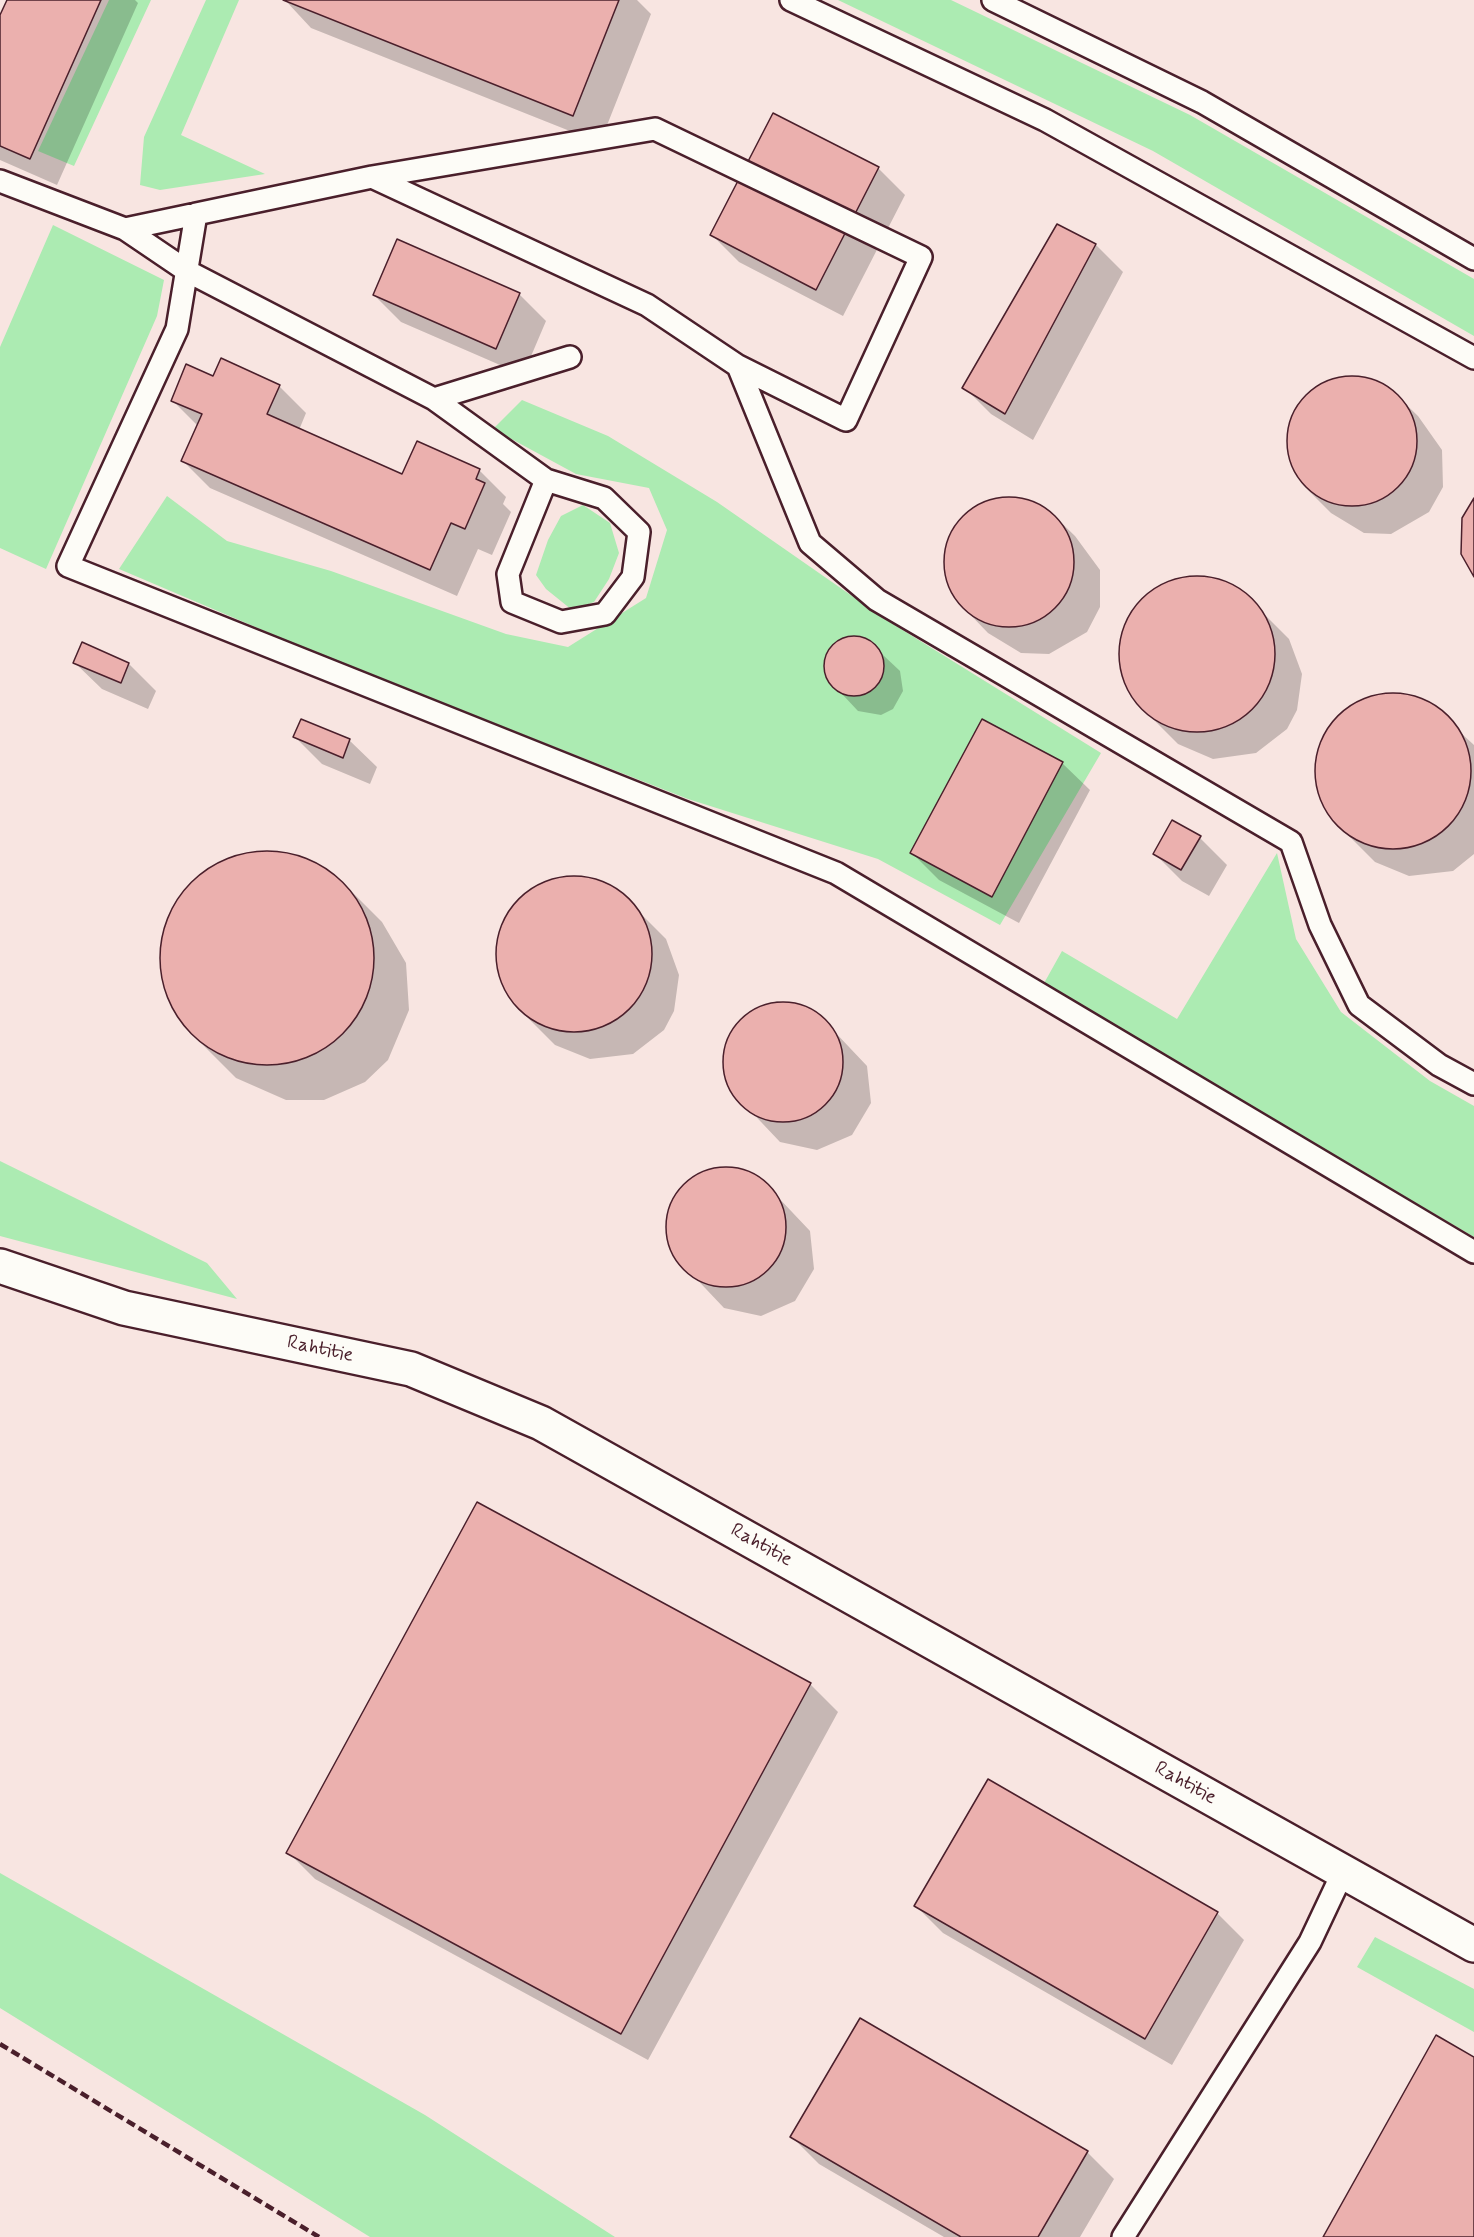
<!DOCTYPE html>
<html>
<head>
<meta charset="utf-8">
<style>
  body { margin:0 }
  canvas { display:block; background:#fdfcf7 }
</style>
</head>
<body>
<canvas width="1474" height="2237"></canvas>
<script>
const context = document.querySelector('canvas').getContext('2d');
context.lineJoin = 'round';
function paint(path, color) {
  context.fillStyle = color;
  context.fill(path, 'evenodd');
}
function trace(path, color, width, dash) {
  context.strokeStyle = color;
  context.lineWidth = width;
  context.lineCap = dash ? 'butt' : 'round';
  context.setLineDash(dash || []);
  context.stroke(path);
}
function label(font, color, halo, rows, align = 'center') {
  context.font = font + ' Mynerve,sans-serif';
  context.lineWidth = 6;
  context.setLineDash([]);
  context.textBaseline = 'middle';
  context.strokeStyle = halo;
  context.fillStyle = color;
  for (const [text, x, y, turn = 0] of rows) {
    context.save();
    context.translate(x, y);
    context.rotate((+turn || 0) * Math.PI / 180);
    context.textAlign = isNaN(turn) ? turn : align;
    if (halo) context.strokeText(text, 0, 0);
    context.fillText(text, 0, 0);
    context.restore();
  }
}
const built = new Path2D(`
  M0 0H1474V2237H0Z`);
const green = new Path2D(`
  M109 0H151L74 166 38 151Z
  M206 0H239L181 135 265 174 160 190 140 185 144 137Z
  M838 0H951L1190 115 1474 279V336L1153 151Z
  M53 225 164 280 157 316 46 569 0 548V347Z
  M522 400 608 436 717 502 888 621 1101 753 1000 925 878 859 688 799 340 663 119 569 167 496 227 541 331 571 506 634 568 647 646 598 667 530 649 488 576 474 493 429Z
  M583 505 610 523 619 553 609 579 594 602 572 610 546 589 536 575 548 540 561 516Z
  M1277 853 1296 939 1341 1012 1430 1081 1474 1106V1237L1043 985 1062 951 1177 1019Z
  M0 1161 207 1263 237 1299 0 1236Z
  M0 1873 425 2115 615 2237H370L0 2008Z
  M1375 1937 1474 1989V2032L1357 1967Z`);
const shadow = new Path2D(`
  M8 0H135L138 3 57 185 0 160V19Z
  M285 0H637L651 14 600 143 311 28Z
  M878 168 905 195 843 316 739 262 712 235Z
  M1057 226 1096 245 1123 272 1033 440 991 414 964 387Z
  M519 294 546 321 523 375 401 322 374 295Z
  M1359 377 1390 389 1418 416 1442 450 1443 487 1429 512 1391 534 1364 533 1331 513 1303 485 1289 458V424L1307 394 1331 380Z
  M214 378 279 386 306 413 299 430 403 476 479 470 506 497 503 504 511 512 492 555 478 549 457 596 210 488 183 461 198 426 172 400Z
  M1017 497 1047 509 1075 536 1100 570V607L1087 632 1049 654 1021 653 988 633 961 605 946 578V544L965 513 988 500Z
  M1201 576 1230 584 1261 611 1289 639 1302 674 1297 710 1287 729 1256 753 1213 759 1178 744 1150 716 1126 686 1119 651 1127 620 1144 597 1168 582Z
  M851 637 866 639 900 671 903 691 893 709 881 715 858 711 827 678 826 659 836 643Z
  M82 644 129 664 156 691 148 709 102 689 74 662Z
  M1397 694 1427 702 1474 745V854L1453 871 1409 876 1375 862 1347 834 1323 804 1316 768 1324 737 1341 714 1365 699Z
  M295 737 349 740 377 767 370 784 322 764Z
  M1062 763 1090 790 1019 923 939 880 912 853Z
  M1200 838 1227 865 1209 896 1182 881 1155 854Z
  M274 852 315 862 346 886 382 922 406 963 409 1010 388 1060 365 1082 324 1100H286L236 1078 184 1026 164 984 163 934 179 898 204 872 238 856Z
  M578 877 607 885 639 912 666 939 679 975 674 1011 664 1030 633 1054 590 1059 555 1045 527 1017 503 987 496 951 504 920 521 897 545 882Z
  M777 1001 814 1010 867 1066 871 1103 852 1135 817 1150 780 1142 727 1086 724 1049 743 1016Z
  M720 1167 757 1175 810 1231 814 1269 795 1301 761 1316 724 1308 671 1252 667 1214 686 1182Z
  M477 1504 811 1685 838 1712 648 2060 315 1879 288 1852Z
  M916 1906 1217 1913 1244 1940 1172 2065 943 1933Z
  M792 2137 1087 2152 1114 2179 1080 2237H944L819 2164Z`);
const building = new Path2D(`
  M7 0H101L30 159 0 146V15Z
  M283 0H619L573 116Z
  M773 113 879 167 816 290 710 235Z
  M1057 224 1096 244 1005 414 962 388Z
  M397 239 520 293 496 349 373 295Z
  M221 358 280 385 267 414 402 474 417 441 480 469 476 479 485 483 465 529 451 523 430 570 181 461 202 414 171 401 186 364 213 376Z
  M1287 441a65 65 0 1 1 130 0a65 65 0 1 1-130 0Z
  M944 562a65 65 0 1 1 130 0a65 65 0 1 1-130 0Z
  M1474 498V577L1461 554 1462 518Z
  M1119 654a78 78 0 1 1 156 0a78 78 0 1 1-156 0Z
  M824 666a30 30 0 1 1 60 0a30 30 0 1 1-60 0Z
  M82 642 129 663 121 683 73 663Z
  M1315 771a78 78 0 1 1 156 0a78 78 0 1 1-156 0Z
  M301 719 350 739 343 758 293 737Z
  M982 719 1063 762 992 897 910 853Z
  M1172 820 1201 836 1181 870 1153 854Z
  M160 958a107 107 0 1 1 214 0a107 107 0 1 1-214 0Z
  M496 954a78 78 0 1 1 156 0a78 78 0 1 1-156 0Z
  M723 1062a60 60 0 1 1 120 0a60 60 0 1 1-120 0Z
  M666 1227a60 60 0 1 1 120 0a60 60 0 1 1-120 0Z
  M477 1502 811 1683 621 2034 286 1853Z
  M988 1779 1218 1912 1145 2039 914 1906Z
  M860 2018 1088 2151 1038 2237H961L790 2137Z
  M1436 2035 1474 2057V2237H1323Z`);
const service = new Path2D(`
  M791 0 1045 120 1474 358
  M993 0 1202 102 1474 259
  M372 177 655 129 921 257 846 420 738 366
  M0 181 125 229 372 177 647 305 738 366 810 543 877 600 1291 842 1320 925 1359 1005 1439 1065 1474 1084
  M196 214 177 329 68 566 836 873 1474 1252
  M125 229 187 271 434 399 546 480 604 498 639 532 633 577 605 614 561 622 512 602 508 574 546 480
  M434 399 570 357
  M1123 2237 1310 1942 1343 1872`);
const minor = new Path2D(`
  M0 1266 124 1308 411 1369 541 1423 1474 1945`);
const rail = new Path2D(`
  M0 2044 319 2237`);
const streetNames = [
  ["Rahtitie",320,1350,12],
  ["Rahtitie",761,1546,29],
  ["Rahtitie",1185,1784,29]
];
paint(built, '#f8e5e1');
paint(green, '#acebb2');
paint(shadow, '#0003');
paint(building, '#ebb0ae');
trace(building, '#4a1f2b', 1.5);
trace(service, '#4a1f2b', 26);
trace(minor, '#4a1f2b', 38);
trace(service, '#fdfcf7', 21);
trace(minor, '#fdfcf7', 33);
trace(rail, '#4a1f2b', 4.5, [9, 4.5]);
label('20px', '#4a1f2b', '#fdfcf7', streetNames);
</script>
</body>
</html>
